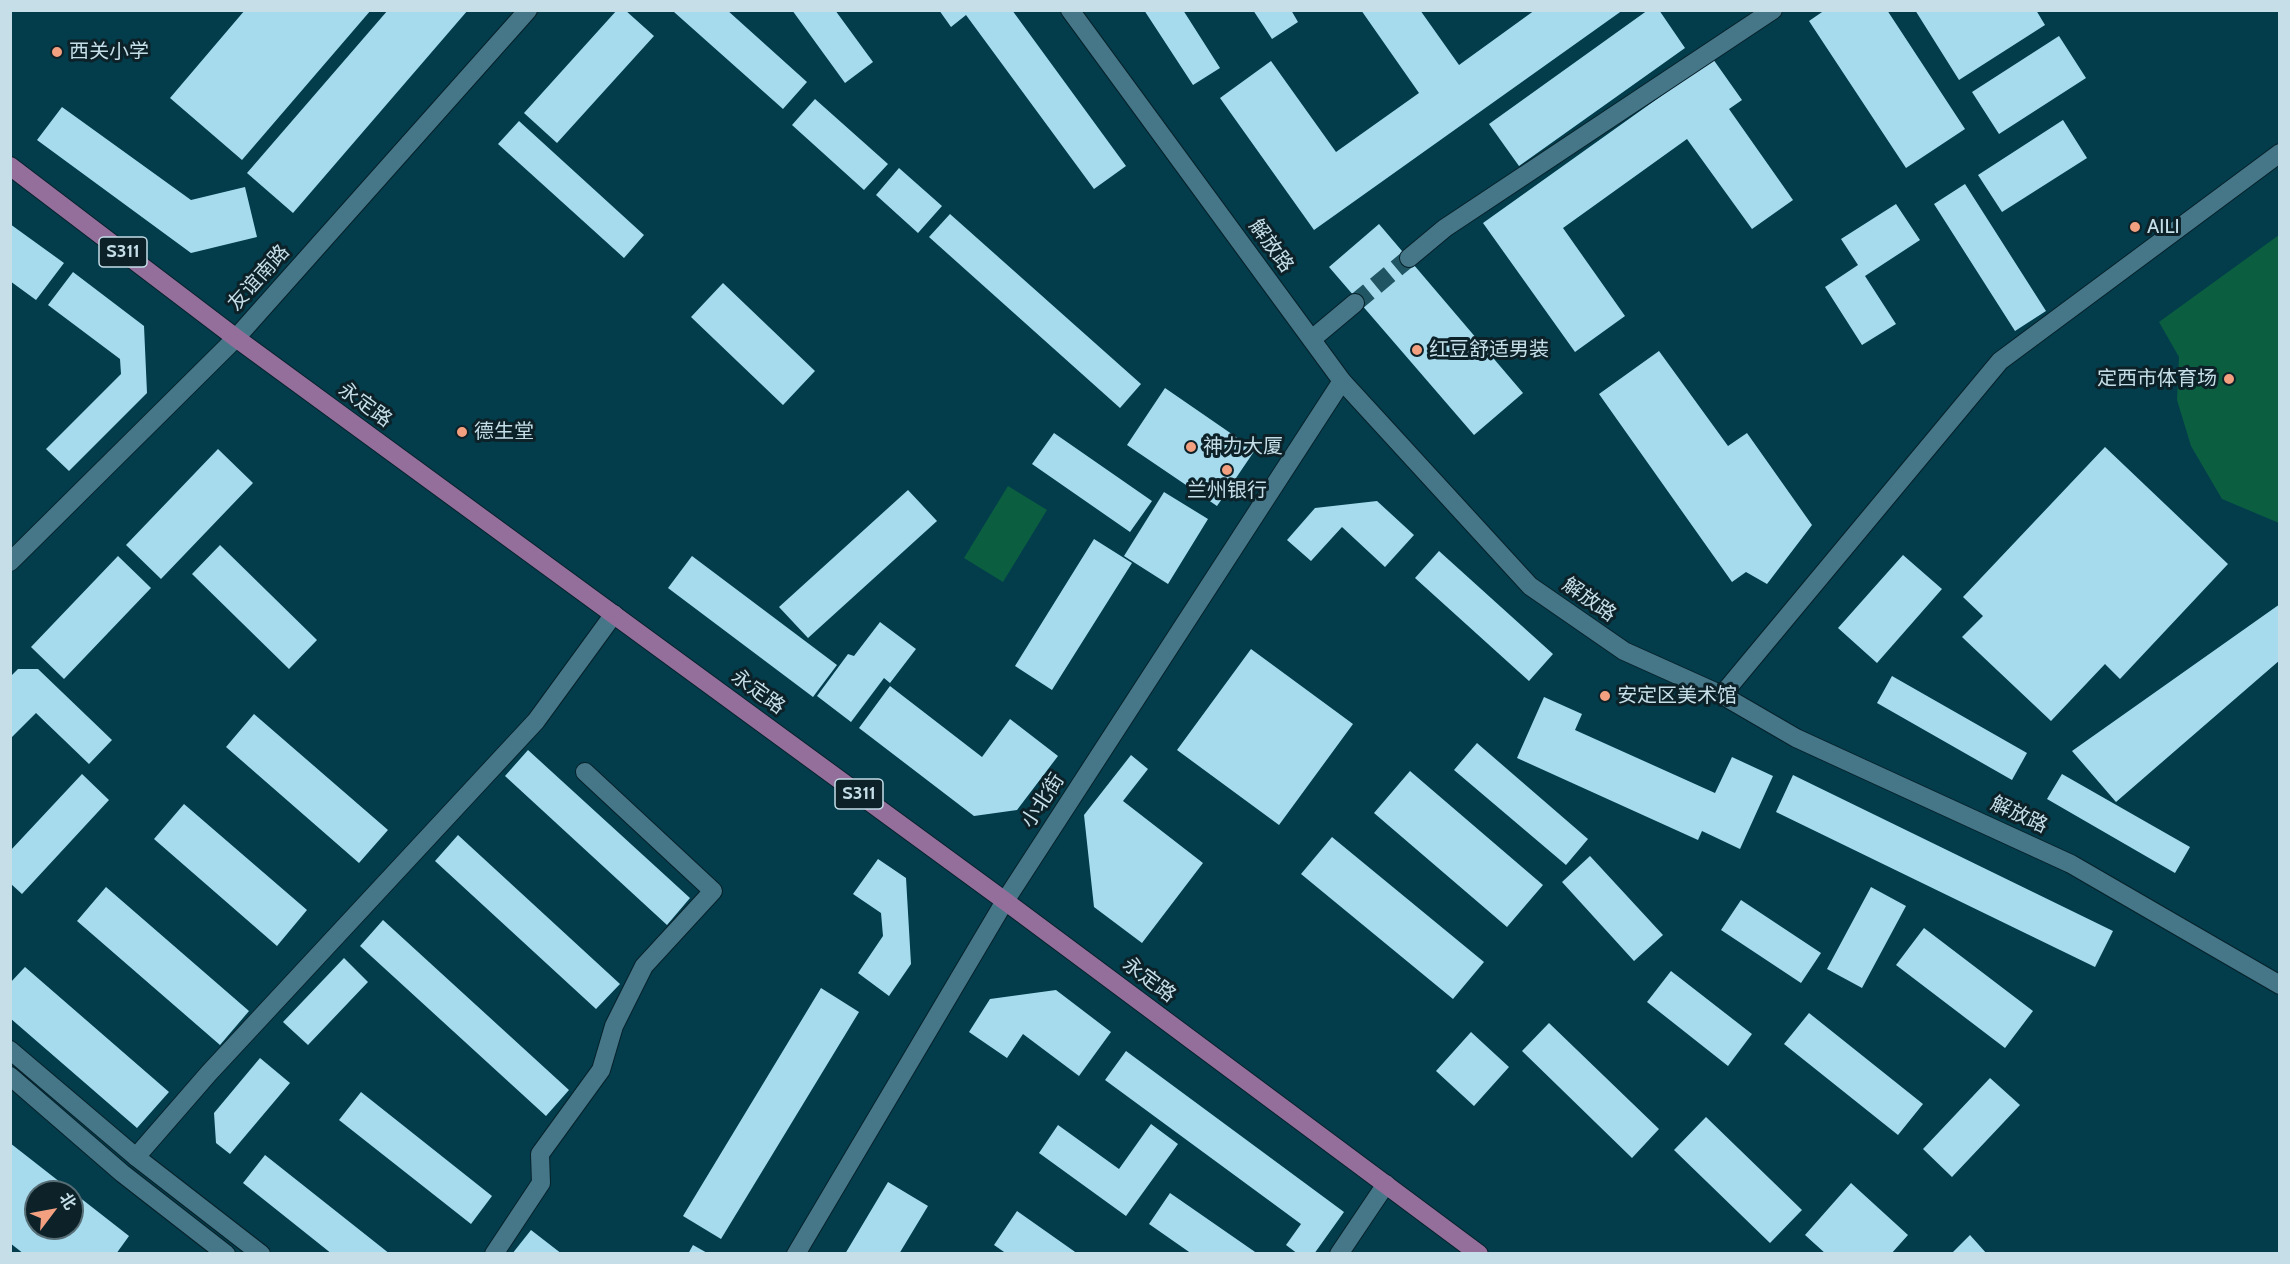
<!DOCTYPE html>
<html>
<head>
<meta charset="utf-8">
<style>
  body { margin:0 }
  #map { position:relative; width:2290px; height:1264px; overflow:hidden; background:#033d4c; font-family:Cabin,"Noto Sans SC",sans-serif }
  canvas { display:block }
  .frame { position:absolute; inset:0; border:12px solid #c5dee8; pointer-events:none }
  .north { position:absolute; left:24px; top:1180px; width:60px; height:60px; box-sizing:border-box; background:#0c2128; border:2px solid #566d75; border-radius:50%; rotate:58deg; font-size:16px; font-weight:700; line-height:24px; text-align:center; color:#c5dee8 }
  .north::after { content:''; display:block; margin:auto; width:21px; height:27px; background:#f2a080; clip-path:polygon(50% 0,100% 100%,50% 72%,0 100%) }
</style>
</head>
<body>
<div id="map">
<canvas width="2290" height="1264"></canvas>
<div class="frame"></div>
<div class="north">北</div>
</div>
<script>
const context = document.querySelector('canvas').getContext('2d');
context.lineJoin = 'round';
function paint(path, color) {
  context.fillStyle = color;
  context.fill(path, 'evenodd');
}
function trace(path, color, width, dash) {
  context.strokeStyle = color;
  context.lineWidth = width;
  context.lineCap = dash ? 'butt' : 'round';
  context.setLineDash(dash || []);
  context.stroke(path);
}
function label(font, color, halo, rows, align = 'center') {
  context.font = font + ' Cabin,"Noto Sans SC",sans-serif';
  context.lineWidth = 6;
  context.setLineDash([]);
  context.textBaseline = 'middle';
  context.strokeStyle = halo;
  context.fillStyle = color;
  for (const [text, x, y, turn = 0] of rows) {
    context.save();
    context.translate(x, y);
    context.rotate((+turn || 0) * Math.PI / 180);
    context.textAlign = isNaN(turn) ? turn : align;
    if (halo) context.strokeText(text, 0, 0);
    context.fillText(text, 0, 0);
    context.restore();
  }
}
const green = new Path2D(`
  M2279 235V523L2222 499 2191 446 2177 400 2179 357 2159 322Z
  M1008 486 1047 510 1003 582 964 558Z`);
const building = new Path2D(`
  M245 10H371L242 160 170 98Z
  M388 10H468L293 213 247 173Z
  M617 10H625L654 36 557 143 524 113Z
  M675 10H727L807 82 783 109 674 12Z
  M792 10H835L873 62 845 83Z
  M939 10H1012L1126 166 1094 189 966 15 951 27Z
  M1144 10H1183L1220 68 1193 85Z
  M1253 10H1291L1298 22 1272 39Z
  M1361 10H1420L1459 65 1535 10H1623L1314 230 1220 98 1271 61 1336 152 1419 93Z
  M1648 10H1659L1685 48 1519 166 1489 124Z
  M1825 10H1887L1965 129 1906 168 1809 21Z
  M1915 10H2036L2045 25 1959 80Z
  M2059 36 2086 78 1999 134 1972 92Z
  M1713 59 1742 100 1729 109 1793 200 1752 229 1687 139 1563 228 1625 316 1575 352 1483 223Z
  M815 99 888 164 864 190 792 125Z
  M62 107 191 200 245 187 257 237 191 253 37 140Z
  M2063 120 2087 158 2002 212 1978 175Z
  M519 121 644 235 624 258 498 144Z
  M899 168 942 206 918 233 876 195Z
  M1965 184 2046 311 2015 331 1934 204Z
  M1896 204 1920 240 1865 276 1896 324 1862 345 1825 287 1858 265 1841 239Z
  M950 214 1141 384 1120 408 929 237Z
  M10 224 64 263 36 300 10 281Z
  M1379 224 1523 393 1474 435 1329 267Z
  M73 272 144 326 147 393 69 471 46 449 121 374 120 359 48 305Z
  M723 283 815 371 783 405 691 317Z
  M1659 351 1728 446 1747 433 1812 525 1767 584 1746 572 1732 582 1599 394Z
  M1165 388 1255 450 1217 506 1127 445Z
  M1054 433 1152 501 1130 532 1032 464Z
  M2105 447 2228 564 2120 679 2105 664 2051 721 1962 637 1983 616 1963 597Z
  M218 449 253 483 161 579 126 545Z
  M908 490 937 521 808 638 779 607Z
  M1164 492 1208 519 1168 584 1124 556Z
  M1377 501 1414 535 1385 567 1342 527 1311 561 1287 540 1315 508Z
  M1094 539 1132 563 1052 690 1015 666Z
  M220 545 317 640 289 669 192 574Z
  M1439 551 1553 654 1529 681 1415 578Z
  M1903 555 1942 589 1877 663 1838 628Z
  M118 556 151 588 64 679 31 647Z
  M692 556 837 665 813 697 668 588Z
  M2280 604V660L2116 802 2072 751Z
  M880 622 916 649 890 683 884 678 851 722 817 696 848 654 854 656Z
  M1251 649 1353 724 1279 825 1177 750Z
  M18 669H38L112 740 89 764 36 713 10 739V677Z
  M1892 676 2027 753 2012 780 1877 703Z
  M890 686 982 757 1010 719 1058 756 1017 810 974 816 859 728Z
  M1544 697 1582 714 1575 730 1715 793 1732 757 1773 776 1740 849 1702 831 1698 840 1517 758Z
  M254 714 388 830 359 863 226 747Z
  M1477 743 1588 839 1566 865 1454 770Z
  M528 750 690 898 667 925 505 776Z
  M1131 755 1148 769 1123 801 1203 863 1142 943 1094 907 1084 815Z
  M1410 771 1543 885 1507 927 1374 813Z
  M82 774 109 800 22 894 10 883V851Z
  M2062 774 2190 847 2175 873 2047 799Z
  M1793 775 2113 931 2095 967 1776 812Z
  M184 804 307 910 277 946 154 839Z
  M458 835 620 984 596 1009 435 861Z
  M1332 837 1484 962 1453 999 1301 874Z
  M1590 856 1663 935 1634 961 1562 882Z
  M878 859 906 878 911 964 889 996 858 973 883 936 881 913 853 894Z
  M106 887 249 1011 220 1045 77 921Z
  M1871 887 1906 906 1862 988 1827 969Z
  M1741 900 1821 953 1801 983 1721 930Z
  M383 920 569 1090 546 1116 360 946Z
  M1924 928 2033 1011 2005 1048 1896 965Z
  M344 958 368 982 308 1045 283 1022Z
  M25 967 169 1092 137 1128 10 1018V983Z
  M1671 971 1752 1034 1728 1066 1647 1002Z
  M821 988 859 1012 721 1239 683 1216Z
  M1056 990 1111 1032 1079 1076 1023 1034 1007 1058 969 1032 990 999Z
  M1809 1013 1923 1104 1898 1135 1784 1044Z
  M1549 1023 1659 1129 1632 1158 1522 1051Z
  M1471 1032 1509 1067 1474 1106 1436 1071Z
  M1126 1051 1344 1212 1314 1254H1298L1286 1245 1301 1224 1105 1080Z
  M260 1058 290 1083 230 1154 216 1143 214 1113Z
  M1990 1078 2020 1105 1952 1177 1923 1149Z
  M361 1092 492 1196 471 1224 339 1120Z
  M1706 1117 1802 1210 1770 1243 1674 1150Z
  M1151 1124 1178 1144 1126 1216 1039 1153 1058 1125 1119 1169Z
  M10 1143 129 1236 116 1254H24L10 1243ZM36 1192H72V1228H36Z
  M265 1155 390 1254H332L243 1183Z
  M888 1182 928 1206 899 1254H845Z
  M1851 1183 1908 1235 1891 1254H1826L1805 1235Z
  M1170 1193 1258 1254H1192L1149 1224Z
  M1017 1211 1078 1254H1007L994 1245Z
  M531 1230 562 1254H512Z
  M1970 1235 1987 1254H1951Z
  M693 1245 709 1254H688Z`);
const minorTunnel = new Path2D(`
  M1355 303 1409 258`);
const minor = new Path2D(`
  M1409 258 1445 228 1773 10
  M1312 339 1355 303
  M136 1157 209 1073 536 721 614 614
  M494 1254 541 1183 540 1154 601 1070 614 1026 644 966 713 891 585 772
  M1339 1254 1386 1184`);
const tertiary = new Path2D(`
  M1722 695 2000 361 2280 153
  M10 1050 136 1157 261 1254
  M10 1076 122 1173 226 1254
  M796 1254 1005 901 1342 381`);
const secondary = new Path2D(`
  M1070 10 1342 381 1530 586 1624 651 1722 695 1796 738 2071 864 2280 985
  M10 562 236 338 528 10`);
const primary = new Path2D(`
  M10 166 236 338 1005 901 1479 1254`);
const markers = [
  [57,52,6,"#f2a080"],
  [2135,227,6,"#f2a080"],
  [1417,350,6,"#f2a080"],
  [2229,379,6,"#f2a080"],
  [462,432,6,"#f2a080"],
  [1191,447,6,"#f2a080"],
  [1227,470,6,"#f2a080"],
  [1605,696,6,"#f2a080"]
];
const shields = [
  [123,252,48],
  [859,794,48]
];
const shieldNames = [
  ["S311",123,252],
  ["S311",859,794]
];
const poiNames = [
  ["西关小学",69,52],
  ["AILI",2147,227],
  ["红豆舒适男装",1429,350],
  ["定西市体育场",2217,379,"right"],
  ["德生堂",474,432],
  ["神力大厦",1203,447],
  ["兰州银行",1227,491,"center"],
  ["安定区美术馆",1617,696]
];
const streetNames = [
  ["解放路",1271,246,54],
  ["友谊南路",259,278,-48],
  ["永定路",365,405,36],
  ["解放路",1589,600,35],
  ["永定路",758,692,36],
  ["小北街",1043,801,-57],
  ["解放路",2019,815,25],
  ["永定路",1149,980,37]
];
paint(green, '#0b5e40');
paint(building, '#a6dbee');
trace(minorTunnel, '#205563', 18, [18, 9]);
trace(minor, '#06212a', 20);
trace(tertiary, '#06212a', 20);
trace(secondary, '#06212a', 20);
trace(primary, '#06212a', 20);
trace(minor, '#457788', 18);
trace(tertiary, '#457788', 18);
trace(secondary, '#457788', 18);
trace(primary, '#956f9c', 18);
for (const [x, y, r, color] of markers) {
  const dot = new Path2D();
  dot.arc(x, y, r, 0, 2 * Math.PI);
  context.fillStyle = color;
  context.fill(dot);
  trace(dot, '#0c2128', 2);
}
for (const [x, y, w] of shields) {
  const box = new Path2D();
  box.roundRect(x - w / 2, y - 15, w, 30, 4.5);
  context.fillStyle = '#0c2128';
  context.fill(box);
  trace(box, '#c5dee8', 1.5);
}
label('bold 18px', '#c5dee8', null, shieldNames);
label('20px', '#c5dee8', '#0c2128', poiNames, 'left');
label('20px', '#c5dee8', '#0c2128', streetNames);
</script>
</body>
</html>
